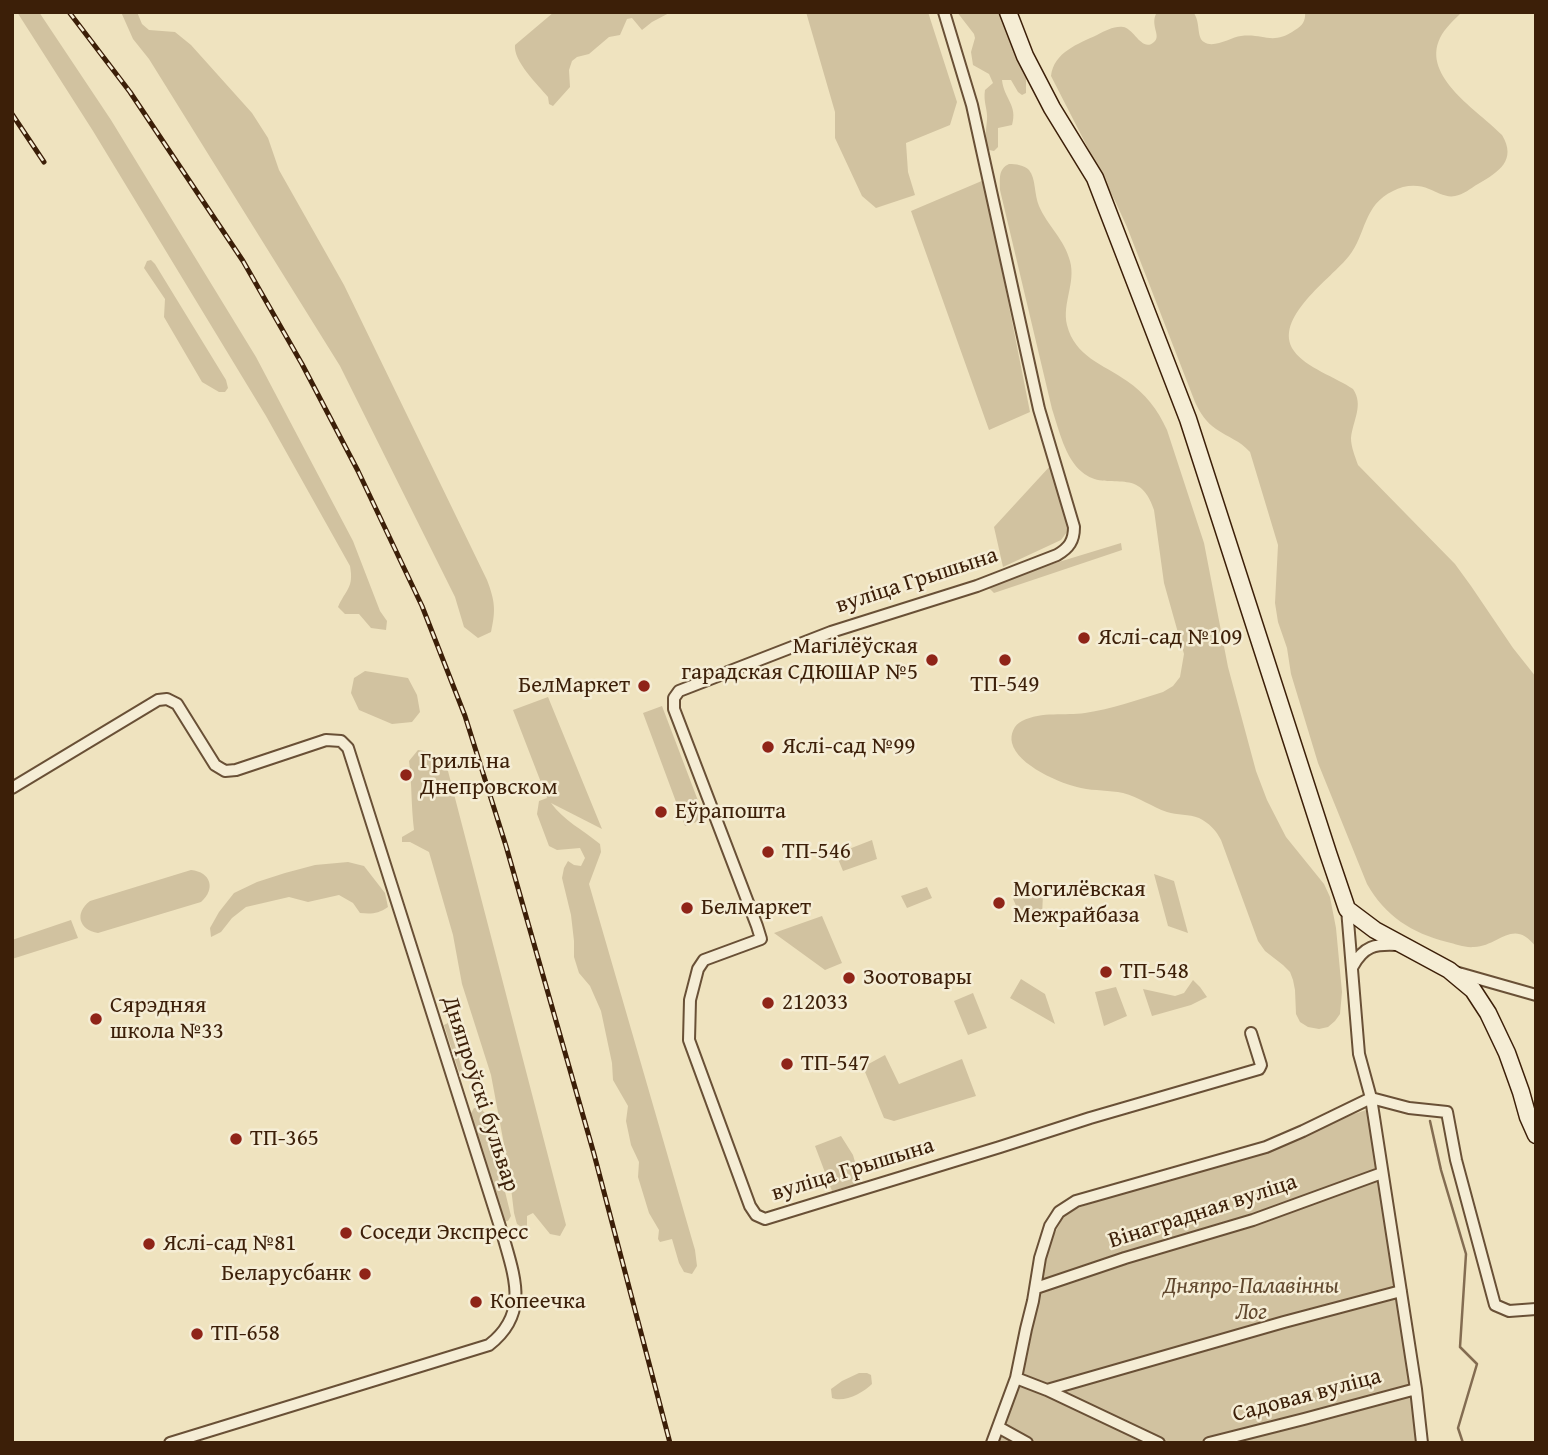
<!DOCTYPE html>
<html>
<head>
<meta charset="utf-8">
<style>
  body { margin:0 }
  #map { position:relative; width:1548px; height:1455px; overflow:hidden; background:#efe3bf; font-family:"Gentium Book Plus",serif }
  canvas { display:block }
  .frame { position:absolute; inset:0; border:14px solid #3c1f08; pointer-events:none }
</style>
</head>
<body>
<div id="map">
<canvas width="1548" height="1455"></canvas>
<div class="frame"></div>
</div>
<script>
const context = document.querySelector('canvas').getContext('2d');
context.lineJoin = 'round';
function paint(path, color) {
  context.fillStyle = color;
  context.fill(path, 'evenodd');
}
function trace(path, color, width, dash) {
  context.strokeStyle = color;
  context.lineWidth = width;
  context.lineCap = dash ? 'butt' : 'round';
  context.setLineDash(dash || []);
  context.stroke(path);
}
function label(font, color, halo, rows, align = 'center') {
  context.font = font + ' "Gentium Book Plus",serif';
  context.lineWidth = 5;
  context.setLineDash([]);
  context.textBaseline = 'middle';
  context.strokeStyle = halo;
  context.fillStyle = color;
  for (const [text, x, y, turn = 0] of rows) {
    context.save();
    context.translate(x, y);
    context.rotate((+turn || 0) * Math.PI / 180);
    context.textAlign = isNaN(turn) ? turn : align;
    if (halo) context.strokeText(text, 0, 0);
    context.fillText(text, 0, 0);
    context.restore();
  }
}
const green = new Path2D(`
  M17 12H39L111 120 256 357 353 541 380 611 387 621 386 630 371 628 359 614H345L338 607C346 589 354 588 350 566L266 416 93 131Z
  M121 12H137L142 24 149 30 175 32 191 45 252 113 268 138 279 170 344 285 487 580C495 601 496 610 491 632L478 638 464 627 455 597 340 366 149 59 133 39Z
  M554 12H671L652 22 642 30 632 18 627 19 620 35 609 37 589 54 577 57 572 61 569 70 570 87 553 106 549 104 548 97C538 85 513 61 515 45Z
  M806 12H928L957 102 950 125 906 143 908 172 915 195 876 208 862 196 835 138V112Z
  M957 12H999L1026 78V93L1022 95 1018 92 1011 80H1002C1004 99 1018 105 1012 125L998 128V147L994 151 989 150C984 140 986 131 987 120 988 110 983 102 985 90L993 83 989 74 973 65 971 52 975 38 974 34Z
  M1157 12H1193C1201 21 1196 37 1204 42 1214 49 1231 37 1241 36 1264 33 1272 46 1295 30 1302 26 1306 21 1305 12H1462C1454 20 1445 28 1440 38 1421 77 1479 111 1502 135 1517 160 1499 172 1478 184 1471 188 1463 195 1455 196 1446 198 1437 192 1429 189 1418 184 1404 185 1393 191 1363 205 1366 235 1349 256 1332 278 1271 319 1294 351 1305 367 1337 378 1353 389 1364 405 1353 420 1351 438 1351 447 1355 456 1358 465L1455 564 1471 586 1513 648 1536 677V947C1513 917 1500 946 1474 947 1465 948 1456 944 1447 942 1412 933 1385 916 1367 884L1318 763 1291 674 1287 648 1278 622 1275 603 1278 545 1250 452C1239 440 1229 438 1216 429 1206 422 1200 413 1195 402L1127 227 1116 203 1051 76C1054 52 1078 44 1097 35 1105 31 1114 26 1123 27 1134 28 1142 53 1154 42 1162 36 1149 25 1157 12Z
  M1009 164C1016 164 1024 165 1029 170 1036 178 1034 195 1039 206 1047 225 1065 240 1070 261 1076 283 1062 303 1067 325 1075 357 1103 364 1127 381 1145 393 1158 410 1167 430L1204 543 1228 667 1256 771 1267 800 1286 837 1324 884 1330 897 1336 928 1342 992 1340 1014 1335 1021 1328 1027 1319 1029 1308 1027 1300 1022 1296 1014 1295 990 1293 980 1290 972 1283 965 1265 951 1258 941 1221 840C1216 830 1209 823 1199 818 1189 814 1177 815 1167 812 1152 807 1139 797 1123 793 1109 790 1095 791 1081 788 1061 784 1017 765 1012 743 1010 734 1014 725 1022 721 1042 711 1065 716 1085 713 1111 709 1138 700 1163 692L1173 686 1180 677 1184 654 1164 583 1154 510C1139 463 1108 494 1082 472 1065 458 1059 430 1052 409L1000 190C1000 179 998 169 1009 164Z
  M984 180 1030 412 989 430 911 211Z
  M151 260 155 264 226 380 228 388 225 392H219L202 382 164 317 165 299 144 268 147 261Z
  M1051 465 1070 528 1061 540 1003 567 994 527Z
  M1121 543 1122 550 994 593 988 587 993 582Z
  M365 671 408 678 417 695 420 712 412 722 392 724 359 710 351 693 354 678Z
  M548 697 602 829 551 803C563 820 583 830 600 844L601 852 589 884 695 1250 697 1266 692 1274 684 1272 679 1263 672 1239 660 1242 658 1239 659 1230 649 1213 638 1177 639 1162 631 1145 626 1121 628 1106 613 1080 612 1063 601 1011 590 986 579 973 574 957V941L571 915 562 878 564 868 568 861 574 865 581 866 585 858 580 848 557 850 549 846 537 814 539 801 547 798 513 710Z
  M662 706 705 819 685 826 643 713Z
  M418 750 430 752 448 771 566 1225 560 1236 550 1234 533 1213 527 1216V1226L523 1228 517 1224 514 1213 509 1171 491 1075 462 984 453 935 429 852 410 842H402V837L414 830C411 806 412 784 409 761Z
  M872 840 877 859 843 871 836 854Z
  M348 862 364 866 385 893 388 907C378 914 371 914 360 913L353 903 339 895 308 902 289 897 246 907 232 918 221 932 211 937 210 928 219 912 234 893 257 882 285 873 315 865Z
  M191 870C211 872 216 889 201 902L98 933C79 930 74 913 90 901Z
  M1154 874 1174 881 1188 933 1168 926Z
  M927 887 932 898 907 908 901 896Z
  M1043 893 1042 917 1017 908 1011 894Z
  M822 916 842 963 825 970 774 933Z
  M71 920 78 938 12 959V940Z
  M1021 979 1045 994 1055 1024 1010 998Z
  M1193 980 1200 987 1207 997 1191 1005 1152 1016 1143 989 1175 996 1184 993Z
  M1116 987 1127 1016 1104 1026 1095 992Z
  M973 993 987 1028 968 1035 954 1001Z
  M448 1023 464 1075H460L444 1025Z
  M885 1055 899 1084 962 1059 976 1096 894 1121 884 1118 863 1067Z
  M474 1108 481 1109 486 1114 511 1216 508 1221 502 1222 470 1115Z
  M1369 1109 1418 1443H998L1027 1358 1049 1244 1066 1212Z
  M841 1136 853 1155 861 1183 832 1191 815 1146Z
  M859 1373H867L871 1375 872 1384C863 1393 844 1403 832 1398L831 1389 842 1381Z`);
const stream = new Path2D(`
  M1430 1121 1441 1170 1466 1254 1460 1347 1477 1364 1458 1428 1463 1443`);
const street = new Path2D(`
  M944 12 972 105 1039 409 1074 527C1074 541 1069 548 1057 555L977 586 831 632 679 691 674 698V709L757 926 761 939 704 960 698 969 690 1000 689 1040 750 1206 756 1215 765 1219 1000 1147 1090 1118 1259 1069 1261 1065 1251 1033
  M12 788 158 700 167 699 177 704 215 765 225 771 236 770 326 740 341 741 348 748 503 1236C515 1278 529 1314 489 1345L170 1443
  M1347 909 1359 1054 1371 1098 1416 1389 1422 1443
  M1353 966C1364 946 1375 944 1396 945
  M1455 972 1536 995
  M1036 1288 1125 1258 1253 1220 1382 1173
  M1016 1378 1047 1390 1159 1443
  M1047 1390 1284 1322 1401 1291
  M998 1427 1027 1443
  M992 1443 1016 1378 1026 1329 1033 1301 1040 1258 1050 1226 1059 1212 1076 1201 1266 1147 1303 1131 1371 1098 1409 1108 1447 1112 1456 1160 1495 1305 1509 1311 1536 1309
  M1209 1443 1304 1419 1416 1389`);
const secondary = new Path2D(`
  M1008 12 1025 56 1052 108 1095 178 1188 419 1328 853 1347 909 1375 930 1449 970 1473 990 1488 1013 1507 1053 1521 1092 1528 1117 1536 1135`);
const rail = new Path2D(`
  M69 12 130 92 243 261 302 364 358 471 422 606 465 716 506 846 594 1154 670 1443
  M12 114 44 162`);
const markers = [
  [1084,638,7,"#8f2418"],
  [932,660,7,"#8f2418"],
  [1005,660,7,"#8f2418"],
  [644,686,7,"#8f2418"],
  [768,747,7,"#8f2418"],
  [406,775,7,"#8f2418"],
  [661,812,7,"#8f2418"],
  [768,852,7,"#8f2418"],
  [999,903,7,"#8f2418"],
  [687,908,7,"#8f2418"],
  [1106,972,7,"#8f2418"],
  [849,978,7,"#8f2418"],
  [768,1003,7,"#8f2418"],
  [96,1019,7,"#8f2418"],
  [787,1064,7,"#8f2418"],
  [236,1139,7,"#8f2418"],
  [346,1233,7,"#8f2418"],
  [149,1244,7,"#8f2418"],
  [365,1274,7,"#8f2418"],
  [476,1302,7,"#8f2418"],
  [197,1334,7,"#8f2418"]
];
const streetNames = [
  ["вуліца Грышына",917,581,-18],
  ["Дняпроўскі бульвар",480,1094,72],
  ["вуліца Грышына",853,1170,-17],
  ["Вінаградная вуліца",1203,1212,-18],
  ["Садовая вуліца",1307,1396,-15]
];
const poiNames = [
  ["Яслі-сад №109",1098,638],
  ["Магілёўская",918,647,"right"],
  ["гарадская СДЮШАР №5",918,673,"right"],
  ["ТП-549",1005,685,"center"],
  ["БелМаркет",630,686,"right"],
  ["Яслі-сад №99",782,747],
  ["Гриль на",420,762],
  ["Днепровском",420,788],
  ["Еўрапошта",675,812],
  ["ТП-546",782,852],
  ["Могилёвская",1013,890],
  ["Межрайбаза",1013,916],
  ["Белмаркет",701,908],
  ["ТП-548",1120,972],
  ["Зоотовары",863,978],
  ["212033",782,1003],
  ["Сярэдняя",110,1006],
  ["школа №33",110,1032],
  ["ТП-547",801,1064],
  ["ТП-365",250,1139],
  ["Соседи Экспресс",360,1233],
  ["Яслі-сад №81",163,1244],
  ["Беларусбанк",351,1274,"right"],
  ["Копеечка",490,1302],
  ["ТП-658",211,1334]
];
const parkNames = [
  ["Дняпро-Палавінны",1251,1287],
  ["Лог",1251,1313]
];
paint(green, '#d1c2a0');
trace(stream, '#836c51', 2.5);
trace(street, '#695036', 14);
trace(secondary, '#3c1f08', 19);
trace(street, '#f5edd5', 10);
trace(secondary, '#f5edd5', 16);
trace(rail, '#3c1f08', 5);
trace(rail, '#f5edd5', 2.5, [8]);
for (const [x, y, r, color] of markers) {
  const dot = new Path2D();
  dot.arc(x, y, r, 0, 2 * Math.PI);
  context.fillStyle = color;
  context.fill(dot);
  trace(dot, '#f5edd5', 2.5);
}
label('23px', '#3c1f08', '#f5edd5', streetNames);
label('23px', '#3c1f08', '#f5edd5', poiNames, 'left');
label('italic 23px', '#61482e', '#f5edd5', parkNames);
</script>
</body>
</html>
